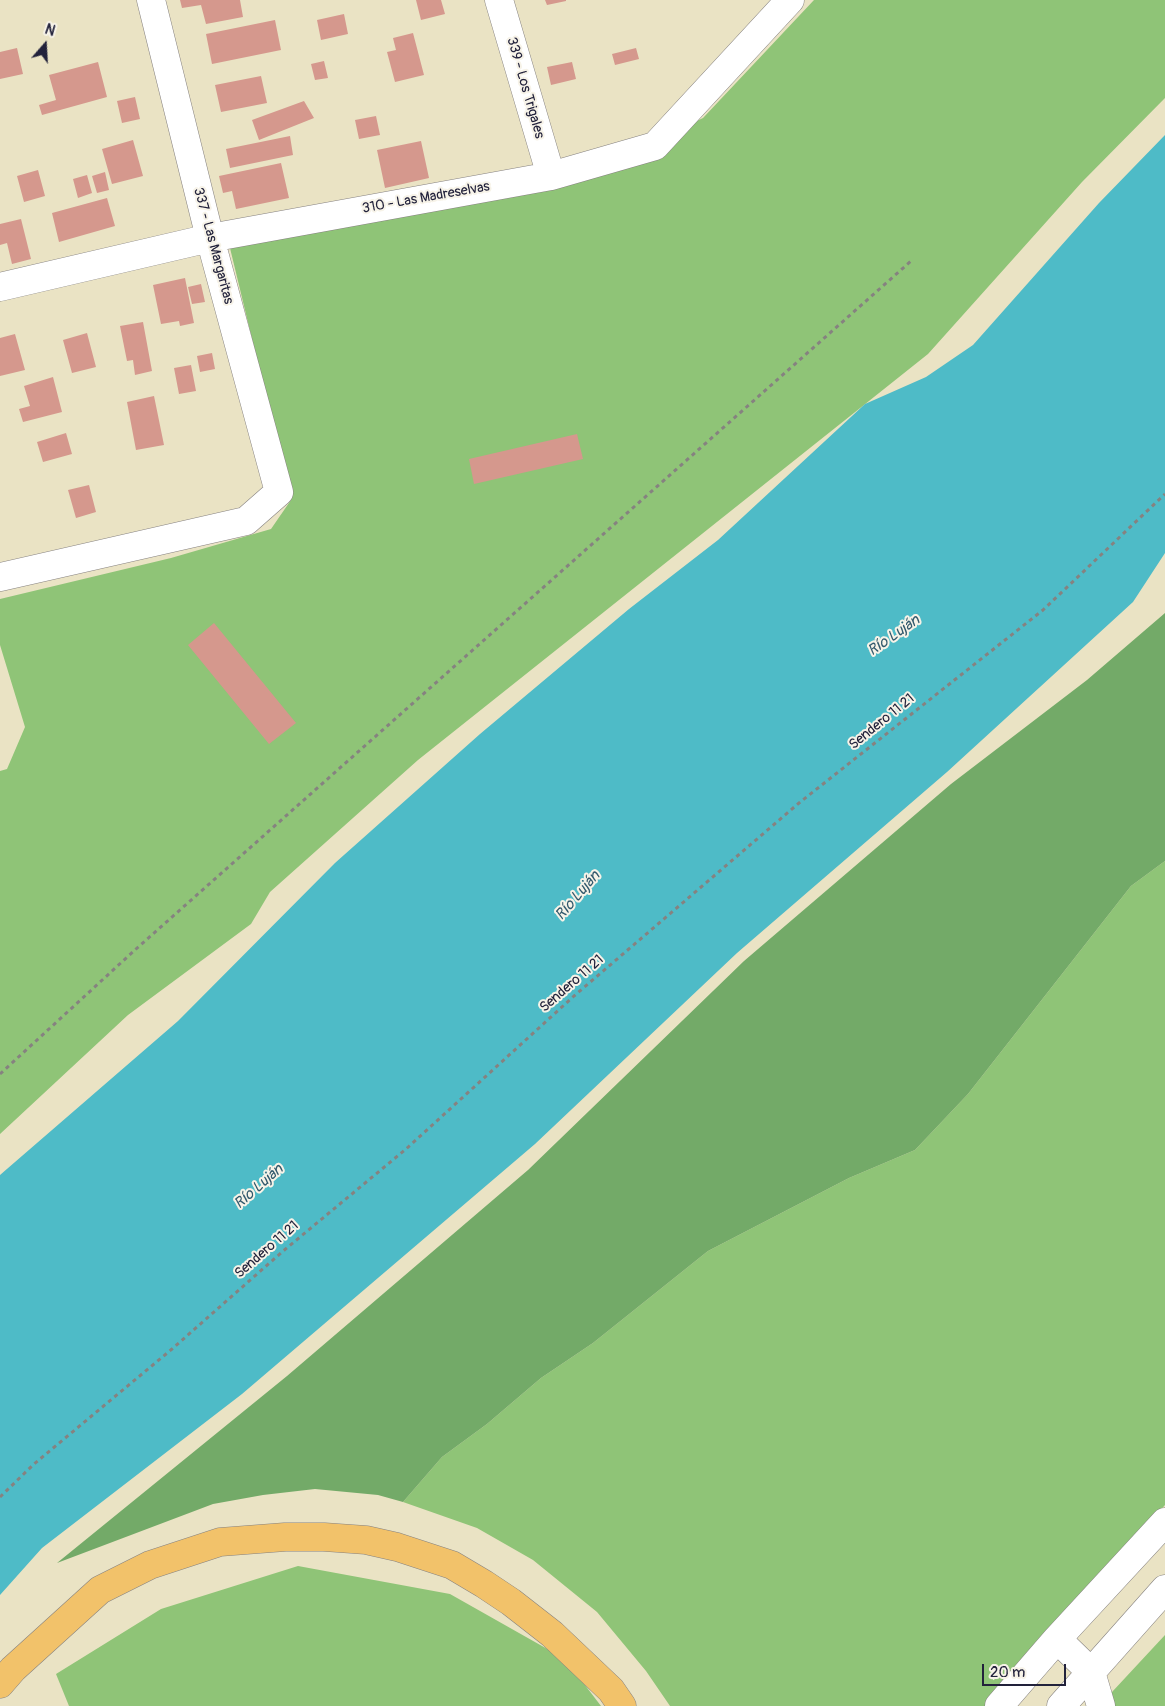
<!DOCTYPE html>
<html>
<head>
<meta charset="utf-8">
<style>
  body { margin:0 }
  #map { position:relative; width:1165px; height:1706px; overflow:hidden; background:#eae3c4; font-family:Pangolin,sans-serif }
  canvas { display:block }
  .north { position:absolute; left:20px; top:20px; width:50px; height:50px; -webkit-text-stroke:4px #f7f3e8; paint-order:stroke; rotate:19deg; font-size:14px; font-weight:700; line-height:20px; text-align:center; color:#22223b }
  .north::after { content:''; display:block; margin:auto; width:18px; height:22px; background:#22223b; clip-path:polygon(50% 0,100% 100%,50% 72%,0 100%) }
  .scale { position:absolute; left:982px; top:1664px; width:84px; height:22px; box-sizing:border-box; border:2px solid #22223b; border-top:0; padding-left:6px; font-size:15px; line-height:18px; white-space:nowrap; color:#22223b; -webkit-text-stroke:4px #f7f3e8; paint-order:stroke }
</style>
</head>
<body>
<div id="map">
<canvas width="1165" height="1706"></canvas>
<div class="north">N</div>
<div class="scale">20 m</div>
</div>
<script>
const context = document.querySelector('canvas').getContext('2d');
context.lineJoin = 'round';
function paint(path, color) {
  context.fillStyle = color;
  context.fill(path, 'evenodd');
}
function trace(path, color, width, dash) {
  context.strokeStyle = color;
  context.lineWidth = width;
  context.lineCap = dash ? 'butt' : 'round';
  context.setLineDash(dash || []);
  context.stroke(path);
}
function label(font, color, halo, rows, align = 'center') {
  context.font = font + ' Pangolin,sans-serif';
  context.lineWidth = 4;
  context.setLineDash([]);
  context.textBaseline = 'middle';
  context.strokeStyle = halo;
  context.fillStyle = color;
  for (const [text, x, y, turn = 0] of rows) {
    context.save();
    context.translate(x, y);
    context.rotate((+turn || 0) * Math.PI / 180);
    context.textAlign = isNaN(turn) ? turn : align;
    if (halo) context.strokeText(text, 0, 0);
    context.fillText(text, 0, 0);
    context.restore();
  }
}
const green = new Path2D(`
  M814 0H1165V98L1082 182 928 354 418 760 270 892 251 924 128 1015 0 1134V771L7 769 25 727 0 645V599L171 558 271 529 291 500 230 248 552 190 703 118Z
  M1165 861V1505L985 1706H670L646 1671 597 1612 533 1560 477 1528 403 1502 442 1457 487 1424 541 1378 593 1343 708 1251 849 1178 915 1150 968 1094 1131 886Z
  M298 1566 450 1594 565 1659 601 1706H69L56 1674 161 1609Z
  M1165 1635V1706H1099Z`);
const forest = new Path2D(`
  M1165 613V861L1131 886 968 1094 915 1150 849 1178 708 1251 593 1343 541 1378 487 1424 442 1457 403 1502 378 1495 315 1489 263 1495 213 1504 57 1563 287 1376 528 1170 744 961 951 784 1087 680Z`);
const water = new Path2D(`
  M1165 135V553L1133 602 947 772 737 953 535 1144 242 1394 42 1548 0 1595V1175L178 1021 335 863 480 734 629 609 718 540 865 404 926 377 973 345 1099 203Z`);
const building = new Path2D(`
  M180 0H240L243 17 206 24 201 5 182 8Z
  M416 0H441L445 14 421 20Z
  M545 0H566V1L547 5Z
  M344 14 348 34 321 40 317 20Z
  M275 20 281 50 212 64 206 34Z
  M413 33 424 75 395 82 387 52 396 50 393 38Z
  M17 48 23 74 0 79V52Z
  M636 48 639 59 615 65 612 54Z
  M324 61 328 78 315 80 311 64Z
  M98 62 107 97 42 115 39 105 56 100 49 75Z
  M572 62 576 79 551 85 547 67Z
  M261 76 267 103 221 112 215 85Z
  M135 97 140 119 122 123 117 101Z
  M304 101 314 118 259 140 252 120Z
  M376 116 380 135 359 139 355 120Z
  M290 136 293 155 230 168 226 149Z
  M133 140 143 176 112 184 102 149Z
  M421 141 429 178 385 188 377 150Z
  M281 163 289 198 236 209 232 191 223 193 219 176Z
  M38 170 45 196 24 202 17 176Z
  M105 172 109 190 97 193 92 176Z
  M87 175 92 193 78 198 73 179Z
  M107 198 115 226 59 242 52 213Z
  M21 219 31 259 12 264 7 243 0 245V224Z
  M185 278 194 323 180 326 179 321 161 324 153 285Z
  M201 284 205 302 192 304 188 287Z
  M143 322 152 371 135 375 133 360 127 361 120 326Z
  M87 333 96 367 72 373 63 340Z
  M15 334 25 370 0 376V338Z
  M212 353 215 369 200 372 197 356Z
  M191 365 196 391 179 394 174 368Z
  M53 377 62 412 23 422 19 409 30 406 24 386Z
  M154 396 164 445 136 450 127 402Z
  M66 433 72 454 43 462 37 442Z
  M577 434 583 459 474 484 469 459Z
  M89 485 96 512 76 518 68 490Z
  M214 623 296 723 269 744 188 645Z`);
const path = new Path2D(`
  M0 1074 136 949 911 261
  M0 1497 34 1464 172 1349 282 1252 406 1149 574 996 658 924 799 803 1043 610 1165 494`);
const minor = new Path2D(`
  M499 0 551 176
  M0 287 210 238 551 176 655 146 790 0
  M0 577 246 521 279 492 210 238 151 0
  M1057 1639 1091 1672 1101 1706
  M999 1706 1057 1639 1165 1522
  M1061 1706 1165 1589`);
const major = new Path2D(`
  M0 1684 13 1669 100 1590 150 1565 220 1542 285 1537H324L366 1540 397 1547 452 1565 484 1584 511 1602 552 1634 611 1690 622 1706`);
const streetNames = [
  ["339 - Los Trigales",525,88,74],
  ["310 - Las Madreselvas",426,198,-10],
  ["337 - Las Margaritas",213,246,75],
  ["Sendero 11 21",882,722,-39],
  ["Sendero 11 21",572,984,-41],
  ["Sendero 11 21",267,1250,-41]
];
const waterNames = [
  ["Río Luján",894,636,-35],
  ["Río Luján",578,896,-49],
  ["Río Luján",259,1187,-41]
];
paint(green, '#8fc477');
paint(forest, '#73aa68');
paint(water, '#4ebbc7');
paint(building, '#d5988d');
trace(minor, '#868280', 29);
trace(major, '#868280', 29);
trace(path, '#868280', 3, [4, 4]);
trace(minor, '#fff', 28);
trace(major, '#f2c26a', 28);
label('14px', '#22223b', '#f7f3e8', streetNames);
label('italic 15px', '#31586c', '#f7f3e8', waterNames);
</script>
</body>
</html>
